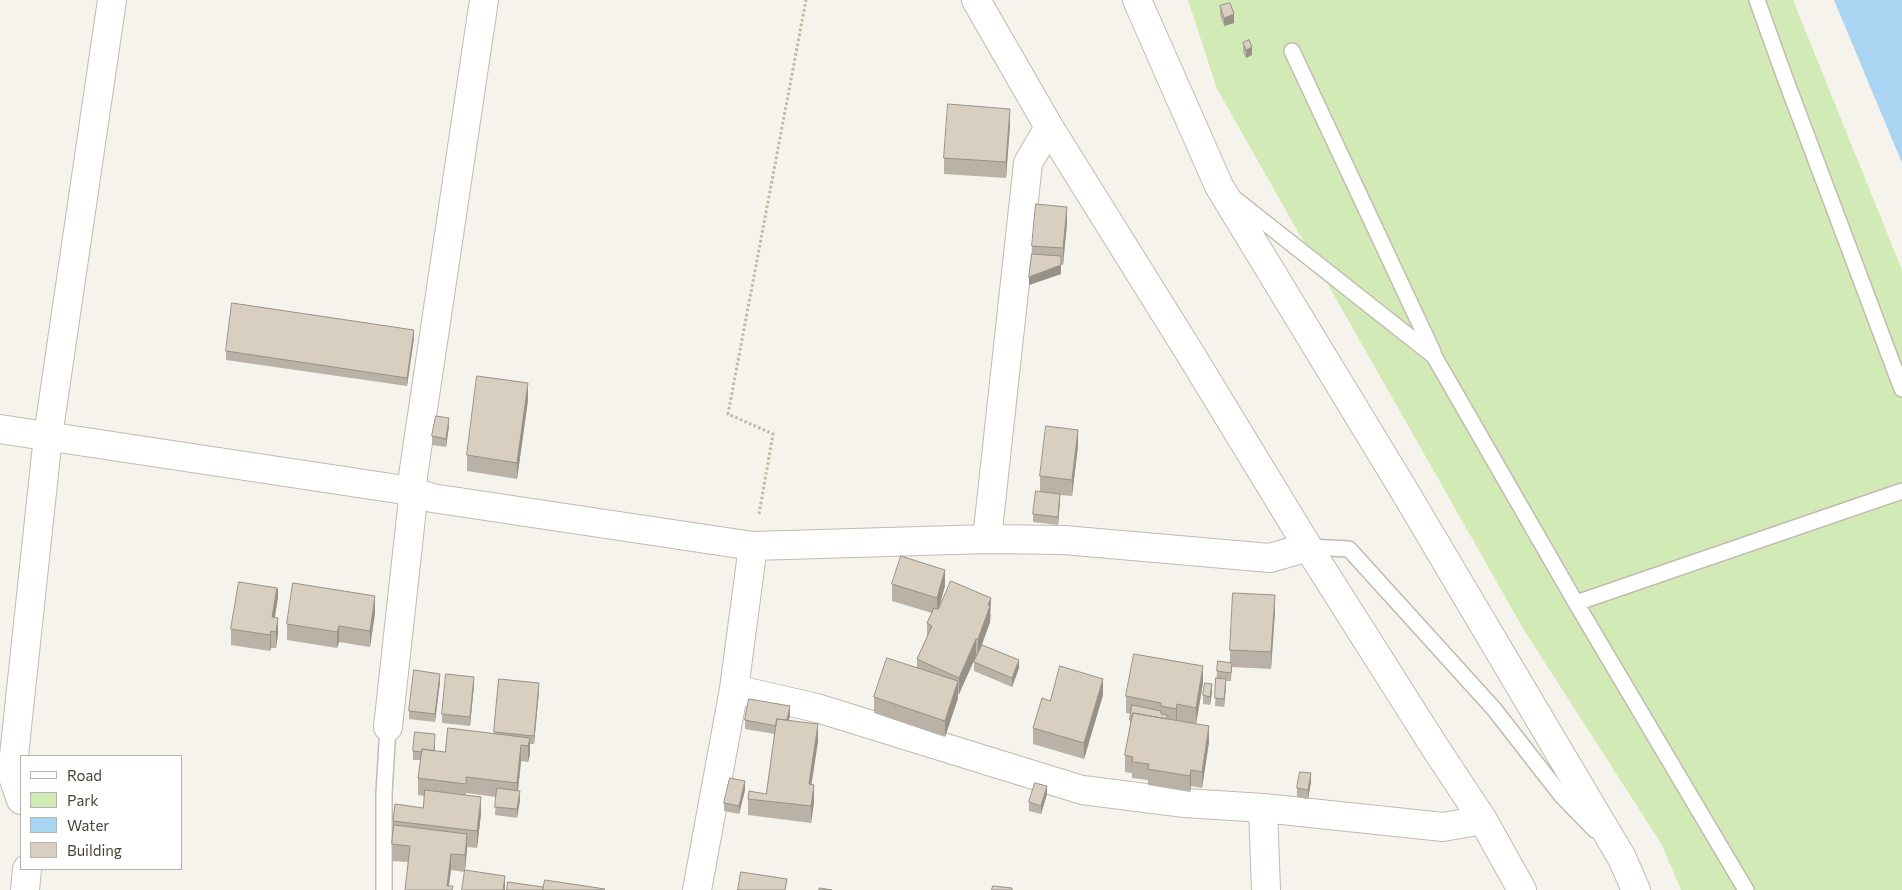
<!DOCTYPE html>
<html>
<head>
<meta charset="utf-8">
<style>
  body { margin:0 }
  #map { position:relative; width:1902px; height:890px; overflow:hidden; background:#f6f3ec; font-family:Commissioner,sans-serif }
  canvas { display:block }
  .legend { position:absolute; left:20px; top:755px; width:162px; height:115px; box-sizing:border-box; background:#fff; border:1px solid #b7b4b0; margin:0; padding:6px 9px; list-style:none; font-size:15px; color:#4b4439 }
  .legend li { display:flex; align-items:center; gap:10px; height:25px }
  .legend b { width:25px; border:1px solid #b7b4b0 }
</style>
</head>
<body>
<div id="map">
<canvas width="1902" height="890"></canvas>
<ul class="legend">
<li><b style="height:6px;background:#fff"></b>Road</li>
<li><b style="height:14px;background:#d2eab5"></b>Park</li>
<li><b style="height:14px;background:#a9d4f2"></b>Water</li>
<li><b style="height:14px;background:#d8cfc1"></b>Building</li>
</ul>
</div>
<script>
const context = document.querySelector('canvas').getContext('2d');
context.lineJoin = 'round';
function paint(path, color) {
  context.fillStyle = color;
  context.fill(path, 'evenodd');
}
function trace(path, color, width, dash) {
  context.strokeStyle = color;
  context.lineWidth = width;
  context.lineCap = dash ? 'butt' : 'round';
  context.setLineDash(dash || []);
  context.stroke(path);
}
const green = new Path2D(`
  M1188 0H1793L1902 270V890H1681L1662 845 1524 630 1217 89Z`);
const water = new Path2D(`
  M1834 0H1902V163Z`);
const path = new Path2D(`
  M759 514 773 434 728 414 806 0`);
const lane = new Path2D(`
  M1757 0 1785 78 1902 389
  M1292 51 1433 352
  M1235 199 1434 356 1576 603
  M1308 547 1349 549 1494 709 1561 795 1595 830
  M384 890V793L388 727
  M1746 890 1576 603 1902 491`);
const street = new Path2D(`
  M976 0 1049 127 1188 350 1308 547 1436 749 1483 820 1522 890
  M1137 0 1219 186 1402 487 1622 858 1636 890
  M0 429 411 491 432 498 753 546 987 539 1064 540 1270 558 1308 547
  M987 539 1028 163 1049 127
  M734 689 817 708 1082 790 1185 803 1263 808 1443 827 1483 820
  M388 727 412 508 413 476 484 0
  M21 800 12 774 48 436 112 0
  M1263 808 1266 890
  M25 890 27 869
  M697 890 734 689 753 546`);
const wall = new Path2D(`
  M1220 6 1234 23 1224 26 1220 15Z
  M1243 43 1252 55 1246 58 1243 52Z
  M1010 125 1006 178 944 174V158Z
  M1067 223 1063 265H1061V274L1029 285 1032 246Z
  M414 338 407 386 226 360V351Z
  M528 400 517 479 467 471V455Z
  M449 426 446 447 432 445V436Z
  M1078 446 1072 496 1060 495 1058 525 1033 522V514L1040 491V476Z
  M892 584 945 586 939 606 991 615 990 622 981 646 1019 668 1012 687 974 671V662L977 656H976L959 694H958V698L945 737 874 713V697L917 668V659L927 637V623L932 613 892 601Z
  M278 597 275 618 278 634 276 648H271L270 651 231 645V629Z
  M1275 611 1271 669 1232 667 1231 681H1226L1224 707 1215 706 1217 671 1230 663V650Z
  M375 613 370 647 339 642 337 648 287 640V624Z
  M499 679 539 691 534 744H530V754L528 762 521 761 518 791 520 800 517 818 495 815 496 797 466 793V795L481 814 477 848 467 847 465 870 505 890 465 872 451 870 449 886 453 890 408 862 392 861 393 821 423 808 425 796 418 795V778L421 760H413V751L435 742V751L445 752 494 734Z
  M440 682 435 722 409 719V711Z
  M1203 683 1196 724 1209 742 1202 788 1191 786 1190 792 1148 785V780L1132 778V773L1125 772V755L1130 728V720L1131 714 1126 713V696Z
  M474 685 470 726 442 723V714Z
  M1212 692 1210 705 1203 704V695Z
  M1103 695 1084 759 1033 744V728L1050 701Z
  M790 715 789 720 818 741 811 785 814 802 811 823 748 815V799L766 794 775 734 745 729V720Z
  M1311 782 1308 799 1297 797V788Z
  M745 790 739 814 724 811V803Z
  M1047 794 1041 814 1029 811V802Z`);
const shadedWall = new Path2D(`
  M1234 14V23L1224 26V18Z
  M1252 47V55L1246 58V50Z
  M1010 109V125L1006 178V162Z
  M1067 207V223L1063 265V248Z
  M1061 256V274L1029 285V277Z
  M414 330V338L407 386V378Z
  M528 383V400L517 479V463Z
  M449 418V426L446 447V439Z
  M1078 430V446L1072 496V480Z
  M1060 494V502L1058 525V517Z
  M945 570V586L937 615V598Z
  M277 588 278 589V597L272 633V617Z
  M1275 595V611L1271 669V652Z
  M375 596V613L370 647V631Z
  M991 598 990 622 978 656V639L988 605Z
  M278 618V634L276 648V632Z
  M339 626V642L337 648V632Z
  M271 631V648L270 651V635Z
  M976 639V656L959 694V678Z
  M1019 660V668L1012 687V678Z
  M1203 666V683L1196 724V708Z
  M440 674V682L435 722V714Z
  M474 677V685L470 726V717Z
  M1103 679V695L1084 759V743Z
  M1226 679V688L1224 707V699Z
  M958 681V698L945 737V721Z
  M539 683V691L534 744V736Z
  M1212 684V692L1210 705V697Z
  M1177 704V721L1176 725V709Z
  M790 706V715L786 736V728Z
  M818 724V741L809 801V784Z
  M1209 726V742L1202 788V772Z
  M530 738V754L528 762V746Z
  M521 745V761L517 799V783Z
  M1191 770V786L1190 792V776Z
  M1311 773V782L1308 799V790Z
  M745 781V790L739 814V806Z
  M814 785V802L811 823V806Z
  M1047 786V794L1041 814V806Z
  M520 791V800L517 818V809Z
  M481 797V814L477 848V831Z
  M467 834V850L465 872V855Z
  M451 854V870L448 890 447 886Z
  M505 876V890H503Z`);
const building = new Path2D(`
  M1230 3 1234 14 1224 18 1220 6Z
  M1249 40 1252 47 1246 50 1243 43Z
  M948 104 1010 109 1006 162 944 158Z
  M1036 204 1067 207 1063 248 1032 246Z
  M1032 254 1061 256V265L1029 277Z
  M232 303 414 330 407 378 226 351Z
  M477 376 528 383 517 463 467 455Z
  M436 416 449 418 446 439 432 436Z
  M1046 426 1078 430 1072 480 1040 476Z
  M1036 491 1060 494 1058 517 1033 514Z
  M901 556 945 570 937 598 892 584Z
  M951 581 991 598 988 605 990 606 978 639H976L959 678 917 659 932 626 927 623 934 608 938 609Z
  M239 582 277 588 272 617 278 618 276 632 271 631 270 635 231 629Z
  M293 583 375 596 370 631 339 626 337 632 287 624Z
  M1233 593 1275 595 1271 652 1230 650Z
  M982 645 1019 660 1012 678 974 662Z
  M1134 654 1203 666 1196 708 1177 704 1176 709 1161 706V703L1126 696Z
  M887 658 958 681 945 721 874 697Z
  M1218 661 1232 663 1231 673 1217 671Z
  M1060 666 1103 679 1084 743 1033 728 1042 698 1050 701Z
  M414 670 440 674 435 714 409 711Z
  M446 674 474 677 470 717 442 714Z
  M1216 678 1226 679 1224 699 1215 698Z
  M499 679 539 683 534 736 494 732Z
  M1205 683 1212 684 1210 697 1203 695Z
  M749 699 790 706 787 720 777 719 776 726 745 720Z
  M1132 705 1161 711V714L1167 715V719L1133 713 1131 720H1130Z
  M1133 713 1209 726 1202 772 1191 770 1190 776 1148 769 1149 764 1132 762 1133 757 1125 755Z
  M777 719 818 724 809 784 814 785 811 806 748 799 749 791 766 794Z
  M448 728 530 738 528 746 521 745 517 783 466 777V784L418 778 422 749 445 752Z
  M415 732 435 734 434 751 422 749V752L413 751Z
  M1300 772 1311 773 1308 790 1297 788Z
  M730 778 745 781 739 806 724 803Z
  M1035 783 1047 786 1041 806 1029 802Z
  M497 788 520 791 517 809 495 807Z
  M425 790 481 797 477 831 393 821 395 804 423 808Z
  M394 825 467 834 465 855 451 854 447 886H453L452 890H405L410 846 392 844Z
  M465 870 505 876 503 890H462Z
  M741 872 787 879 785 890H738Z
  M545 880 605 889 604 890H543Z
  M508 882 543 887V890H507Z
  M993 886 1012 888V890H992Z
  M820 888 832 890H819Z`);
paint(green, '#d2eab5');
paint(water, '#a9d4f2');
trace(lane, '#c2bbae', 18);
trace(street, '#c2bbae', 30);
trace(path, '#c4b79f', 3, [2.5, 2.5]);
trace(lane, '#fff', 15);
trace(street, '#fff', 28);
paint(wall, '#bab2a6');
paint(shadedWall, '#979187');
paint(building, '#d8cfc1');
trace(building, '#979187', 1);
</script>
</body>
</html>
